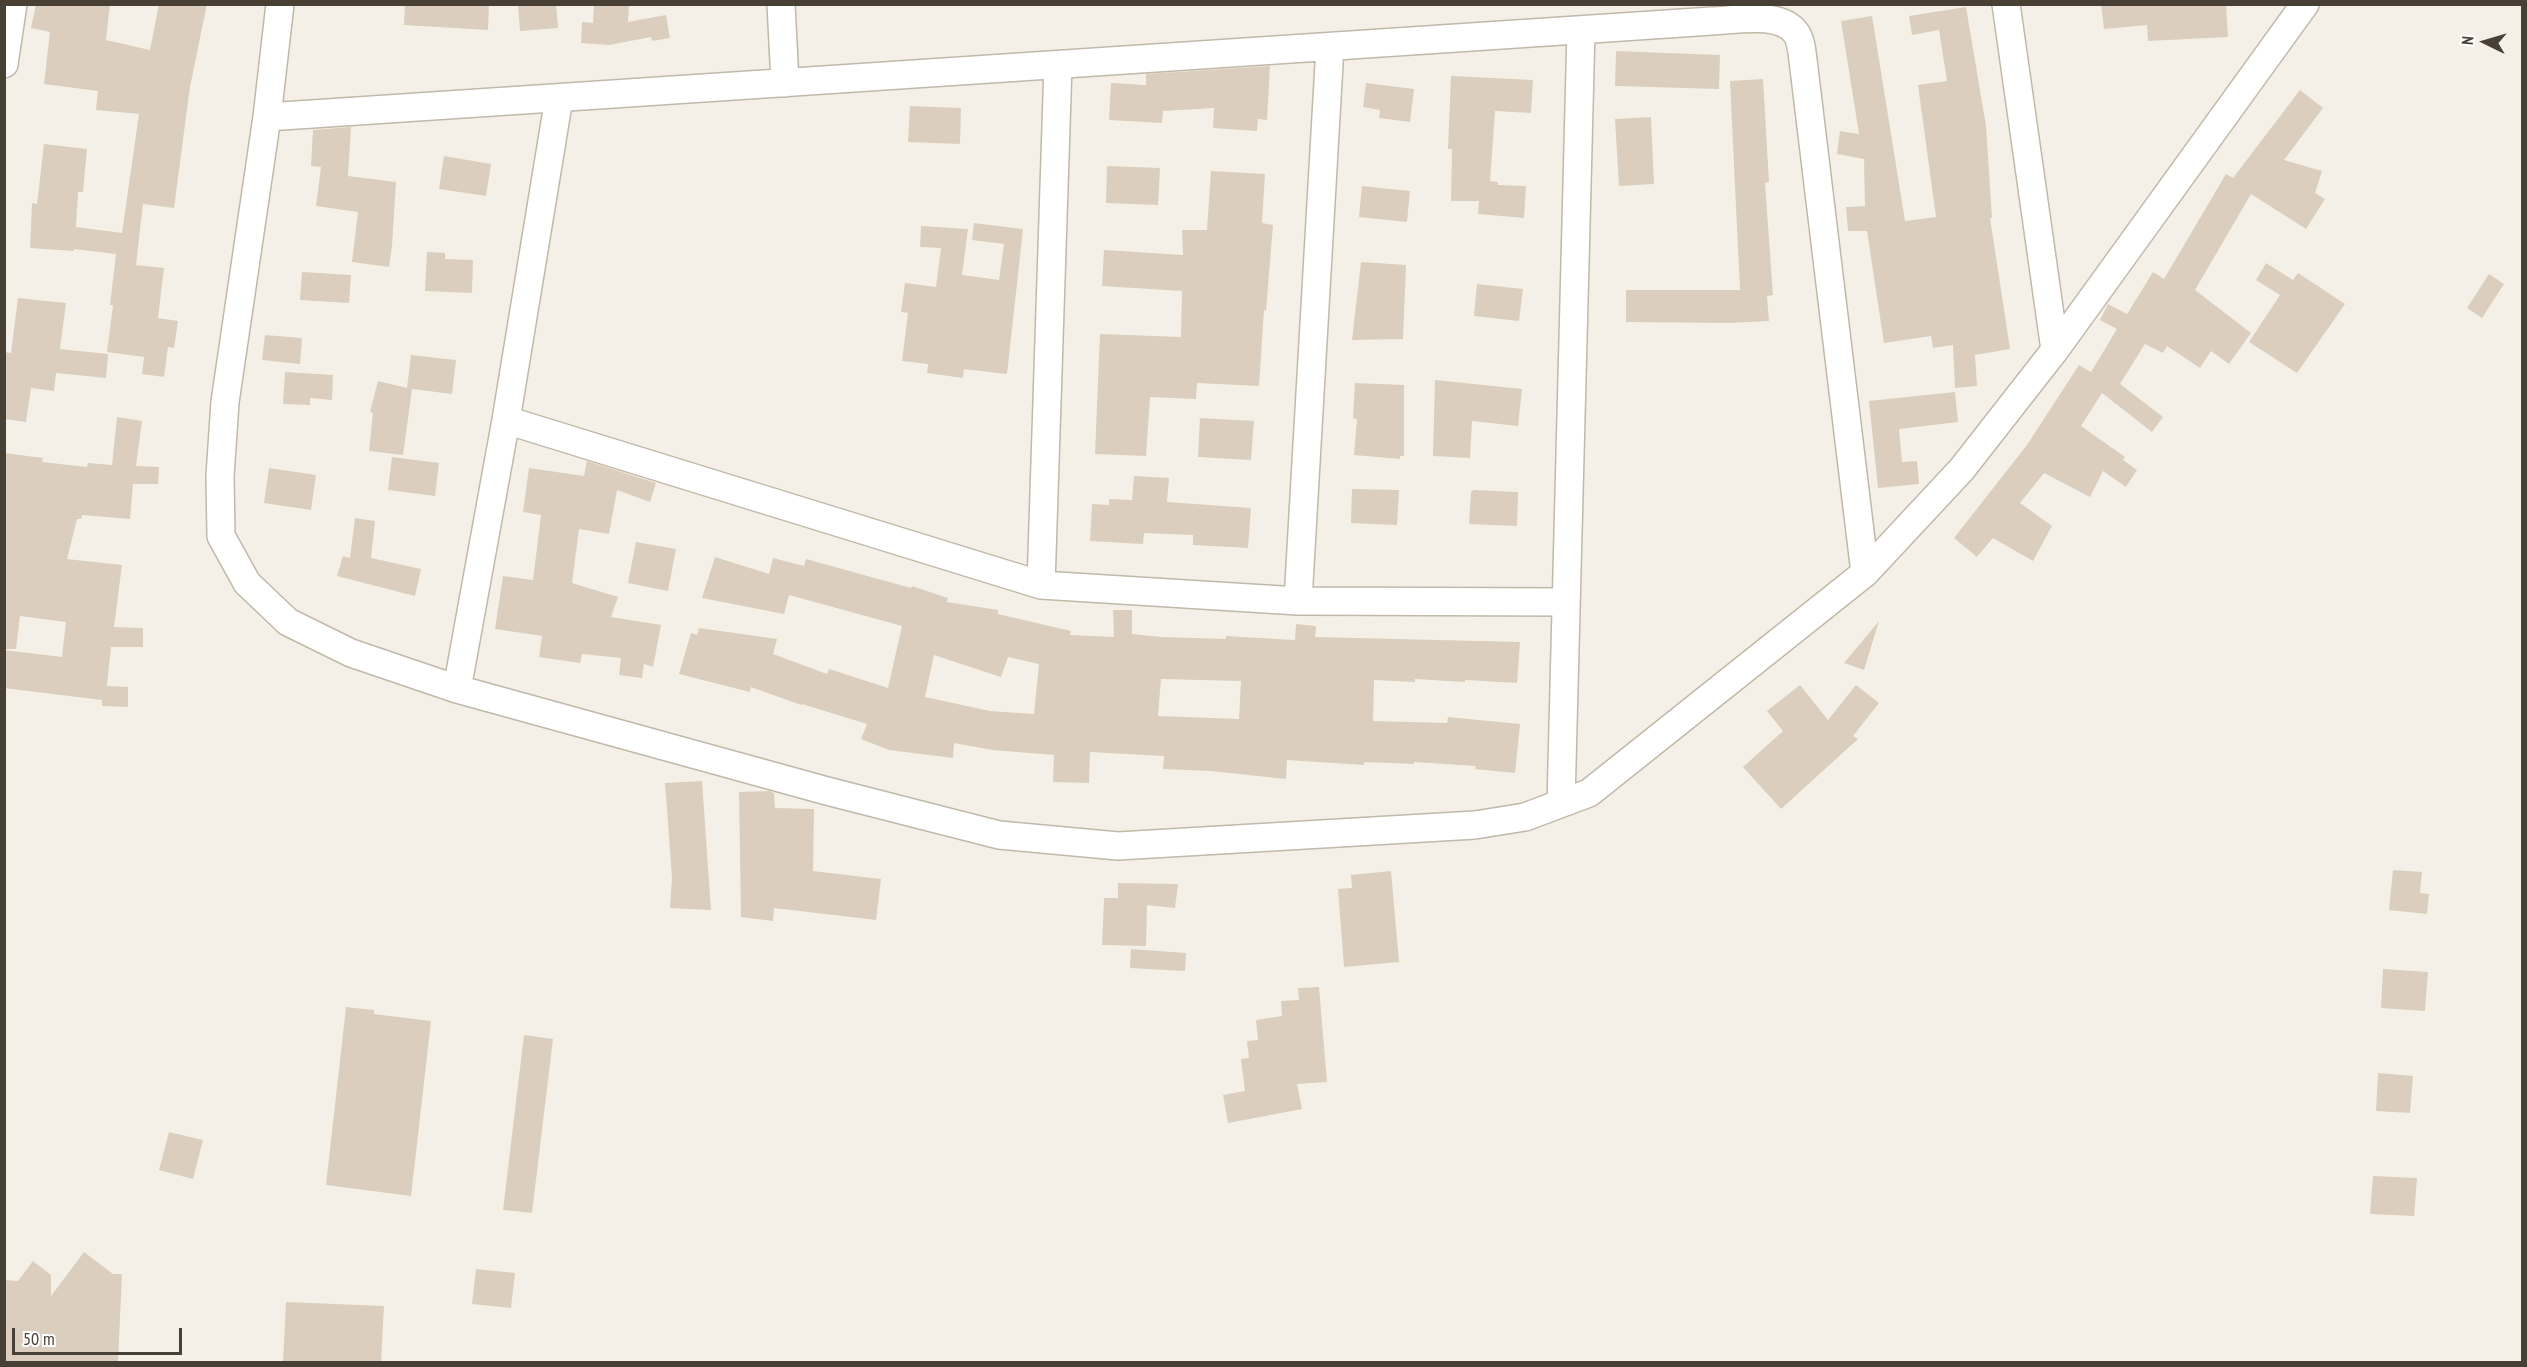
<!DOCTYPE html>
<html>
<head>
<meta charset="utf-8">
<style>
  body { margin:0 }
  #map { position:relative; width:2527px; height:1367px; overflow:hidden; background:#f5f0e7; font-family:"PT Sans Narrow",sans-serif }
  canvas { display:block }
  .frame { position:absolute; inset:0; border:6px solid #494035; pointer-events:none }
  .north { position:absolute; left:2455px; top:12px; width:60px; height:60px; -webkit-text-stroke:4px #fff; paint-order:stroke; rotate:275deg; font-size:16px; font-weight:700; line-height:24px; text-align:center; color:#494035 }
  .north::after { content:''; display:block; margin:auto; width:21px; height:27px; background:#494035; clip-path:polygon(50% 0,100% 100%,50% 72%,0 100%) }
  .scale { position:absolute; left:12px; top:1328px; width:170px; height:27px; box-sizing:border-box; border:3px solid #494035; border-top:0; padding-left:8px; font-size:18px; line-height:21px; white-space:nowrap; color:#494035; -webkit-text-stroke:4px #fff; paint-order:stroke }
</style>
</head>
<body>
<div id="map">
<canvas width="2527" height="1367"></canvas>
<div class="frame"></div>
<div class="north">N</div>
<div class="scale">50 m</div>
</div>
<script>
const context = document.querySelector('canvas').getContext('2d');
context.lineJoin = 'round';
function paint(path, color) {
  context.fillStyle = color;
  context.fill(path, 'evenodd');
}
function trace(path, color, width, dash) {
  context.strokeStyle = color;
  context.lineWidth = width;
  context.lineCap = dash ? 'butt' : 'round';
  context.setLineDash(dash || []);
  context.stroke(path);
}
const building = new Path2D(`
  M36 4H110L106 40 150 50 159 4H207L190 87 174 208 143 204 136 265 164 268 158 318 178 321 174 348 168 347 164 377 142 374 144 357 107 352 113 305H110L116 254 74 249V251L30 248 32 203 37 204 44 144 87 149 83 192H78L76 227 122 233 139 114 96 110 98 91 44 84 50 32 31 28Z
  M405 4H489L488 30 404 25Z
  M518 4H556L558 28 520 31Z
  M594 4H629L628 22 666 15 670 38 652 41 651 37 609 45 581 43 582 22 593 23Z
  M2101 4H2226L2228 37 2148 41 2147 25 2104 29Z
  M1966 7 1986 126 1992 218H1990L2010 349 1975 355 1977 386 1955 388 1953 345 1933 348 1931 336 1884 343 1867 231H1848L1846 207 1865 206 1864 159 1837 154 1840 131 1859 134 1841 21 1872 16 1905 221 1936 217 1918 85 1947 81 1939 30 1912 35 1909 16Z
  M1616 51 1720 55 1719 89 1615 86Z
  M1270 66 1267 120 1258 119 1257 131 1213 128 1214 108 1163 111 1162 123 1109 120 1111 83 1146 85V74Z
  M1451 76 1533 80 1531 113 1495 111 1490 181 1498 182V185L1526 186 1524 218 1478 214 1479 201H1451L1452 149H1448Z
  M1763 79 1769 182 1765 183 1773 295 1767 296 1769 321 1730 323 1626 322V290H1740L1730 81Z
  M1366 83 1414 89 1410 122 1379 118 1380 110 1363 107Z
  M2300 90 2323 108 2284 160 2322 171 2315 193 2325 199 2306 229 2251 194 2195 290 2251 333 2229 364 2211 351 2200 368 2167 346 2163 353 2145 344 2120 384 2163 417 2152 432 2102 393 2081 426 2125 457 2123 460 2137 470 2126 487 2103 471 2090 497 2044 473 2020 503 2052 526 2033 561 1993 538 1977 557 1954 538 2027 445 2079 365 2091 372 2117 329 2100 320 2108 304 2127 314 2153 272 2164 279 2226 174 2233 178Z
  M910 106 961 108 960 144 908 142Z
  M1651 117 1654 184 1619 186 1615 119Z
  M351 127 348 176 396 182 392 246 389 267 352 262 358 212 316 206 321 167 311 166 313 130Z
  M444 156 491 164 486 196 439 189Z
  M1107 166 1160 168 1158 205 1106 203Z
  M1211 171 1265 174 1262 223 1273 225 1266 311 1264 310 1259 386 1197 383 1196 399 1150 397 1146 456 1095 454 1100 334 1181 337 1182 291 1102 286 1104 250 1183 255 1182 230H1207Z
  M1362 186 1410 191 1407 222 1359 217Z
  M974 223 1023 229 1007 374 964 369 963 378 927 373 928 364 902 361 908 313 901 312 905 283 936 287 941 248 920 247 921 226 968 229 962 275 999 280 1004 244 972 240Z
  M427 252 445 253V259L473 260 472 293 425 291Z
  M1361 262 1406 265 1403 339 1352 340Z
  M2266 263 2293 280 2298 273 2345 304 2297 373 2249 342 2280 295 2256 280Z
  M302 272 351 275 349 303 300 300Z
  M2489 274 2504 284 2482 318 2467 308Z
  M1477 284 1523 289 1519 321 1474 316Z
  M18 298 66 303 60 349 108 354 106 378 56 373 54 391 31 388 26 422 4 419V352L11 353Z
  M265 335 302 338 300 364 262 360Z
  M411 355 456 360 452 394 412 389 403 455 369 451 373 413 370 412 378 381 407 388Z
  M285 372 333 375 332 400 310 398V405L283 404Z
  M1435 380 1522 389 1518 426 1472 421 1470 458 1433 456Z
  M1355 383 1404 385V456H1400V459L1354 455 1357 419 1353 418Z
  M1955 392 1958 422 1899 429 1902 462 1917 461 1919 484 1878 488 1869 401Z
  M117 417 142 421 136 466 159 467 158 484H133L130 519 82 515 81 519H77L67 559 122 565 114 627 143 628V647H111L107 686 128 687V707L102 706V700L4 688V650L62 657 66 622 20 616 16 649H4V453L43 458 42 462 87 467 88 463 112 465Z
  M1200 418 1254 421 1251 460 1198 457Z
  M392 457 439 463 435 496 388 490Z
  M587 461 656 483 650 502 617 490 609 534 579 529 572 583 618 597 611 617 661 625 653 667 644 664 642 678 619 675 621 658 582 654 580 663 539 657 542 636 495 629 503 576 533 580 541 515 523 512 529 468 584 476Z
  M269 468 316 475 311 510 264 503Z
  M1134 476 1169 478 1167 502 1251 508 1248 548 1193 545V535L1144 533 1143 544 1090 541 1092 504 1109 505V499L1132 500Z
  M1352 489 1399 490 1397 525 1351 523Z
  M1474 490 1518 492 1517 526 1469 524 1471 492Z
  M355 518 375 521 371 558 421 569 415 596 337 576 343 556 350 558Z
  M636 542 676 549 668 591 628 583Z
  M715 557 769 574 773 558 804 566 806 559 911 588 912 586 948 598 947 602 998 610V614L1071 631 1070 635 1114 637 1113 610H1132V634L1162 637 1226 639V636L1295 640 1296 624 1316 626 1315 637 1520 642 1517 683 1465 680V682L1415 679V682L1374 680 1373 721 1447 723 1448 717 1520 724 1515 773 1475 769 1476 766 1414 762V764L1364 762V765L1287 760 1286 779 1211 771 1163 769 1164 756 1090 752 1089 783 1053 782 1054 755 993 750 954 743 953 758 889 750 861 739 867 724 802 704 801 705 751 687 750 692 679 674 691 633 697 635 699 628 777 639 773 654 827 674 829 669 888 688 902 626 789 595 784 614 702 598ZM934 655 1001 677 1008 657 1039 664 1034 714 990 711 925 697ZM1161 679 1241 681 1239 719 1158 716Z
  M1879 621 1864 670 1844 663Z
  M1800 685 1828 720 1856 685 1879 703 1853 736 1858 739 1781 809 1743 767 1783 731 1767 711Z
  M702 781 711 910 670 908 672 878 665 783Z
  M769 791 774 793 775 808 814 809 813 871 881 879 876 920 774 908 773 921 741 917 739 792Z
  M2393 870 2422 872 2420 893 2429 894 2427 914 2389 910Z
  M1391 871 1399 962 1344 967 1338 889 1352 888 1351 875Z
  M1118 883 1178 884 1175 908 1147 905 1146 946 1102 945 1104 898H1118Z
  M1131 949 1186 953 1185 971 1130 968Z
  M2383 969 2428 972 2425 1011 2381 1008Z
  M1319 987 1327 1082 1297 1084 1302 1109 1228 1123 1223 1095 1245 1091 1241 1059 1249 1058 1247 1041 1258 1040 1256 1020 1282 1016 1281 1001 1299 1000 1298 988Z
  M346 1007 374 1010V1014L431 1021 411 1196 326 1185Z
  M524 1035 553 1039 532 1213 503 1210Z
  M2378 1073 2413 1076 2410 1113 2376 1111Z
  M169 1132 203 1140 193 1179 159 1170Z
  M2373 1176 2417 1178 2414 1216 2370 1214Z
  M84 1252 113 1274H122L118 1362H4V1280L18 1281 33 1261 51 1275V1296Z
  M476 1269 515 1273 511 1308 472 1304Z
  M286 1302 384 1306 381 1362H283Z`);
const minor = new Path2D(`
  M280 4 267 117 225 402 220 476 221 536 247 583 288 622 351 653 457 689 827 791 999 835 1118 846 1475 825 1525 817 1589 793 1865 573 1962 469 2055 350 2305 4
  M781 4 785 83
  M2006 4 2055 350
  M4 64 13 4
  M267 117 1712 21C1737 20 1780 11 1796 33 1801 40 1802 52 1803 60L1865 573
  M506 420 1041 585 1298 601 1566 602
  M1041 585 1058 65
  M1298 601 1330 47
  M457 689 506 420 559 98
  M1561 803 1581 30`);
paint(building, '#dbcebe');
trace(minor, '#c1b8a9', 30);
trace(minor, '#fff', 27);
</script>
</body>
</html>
